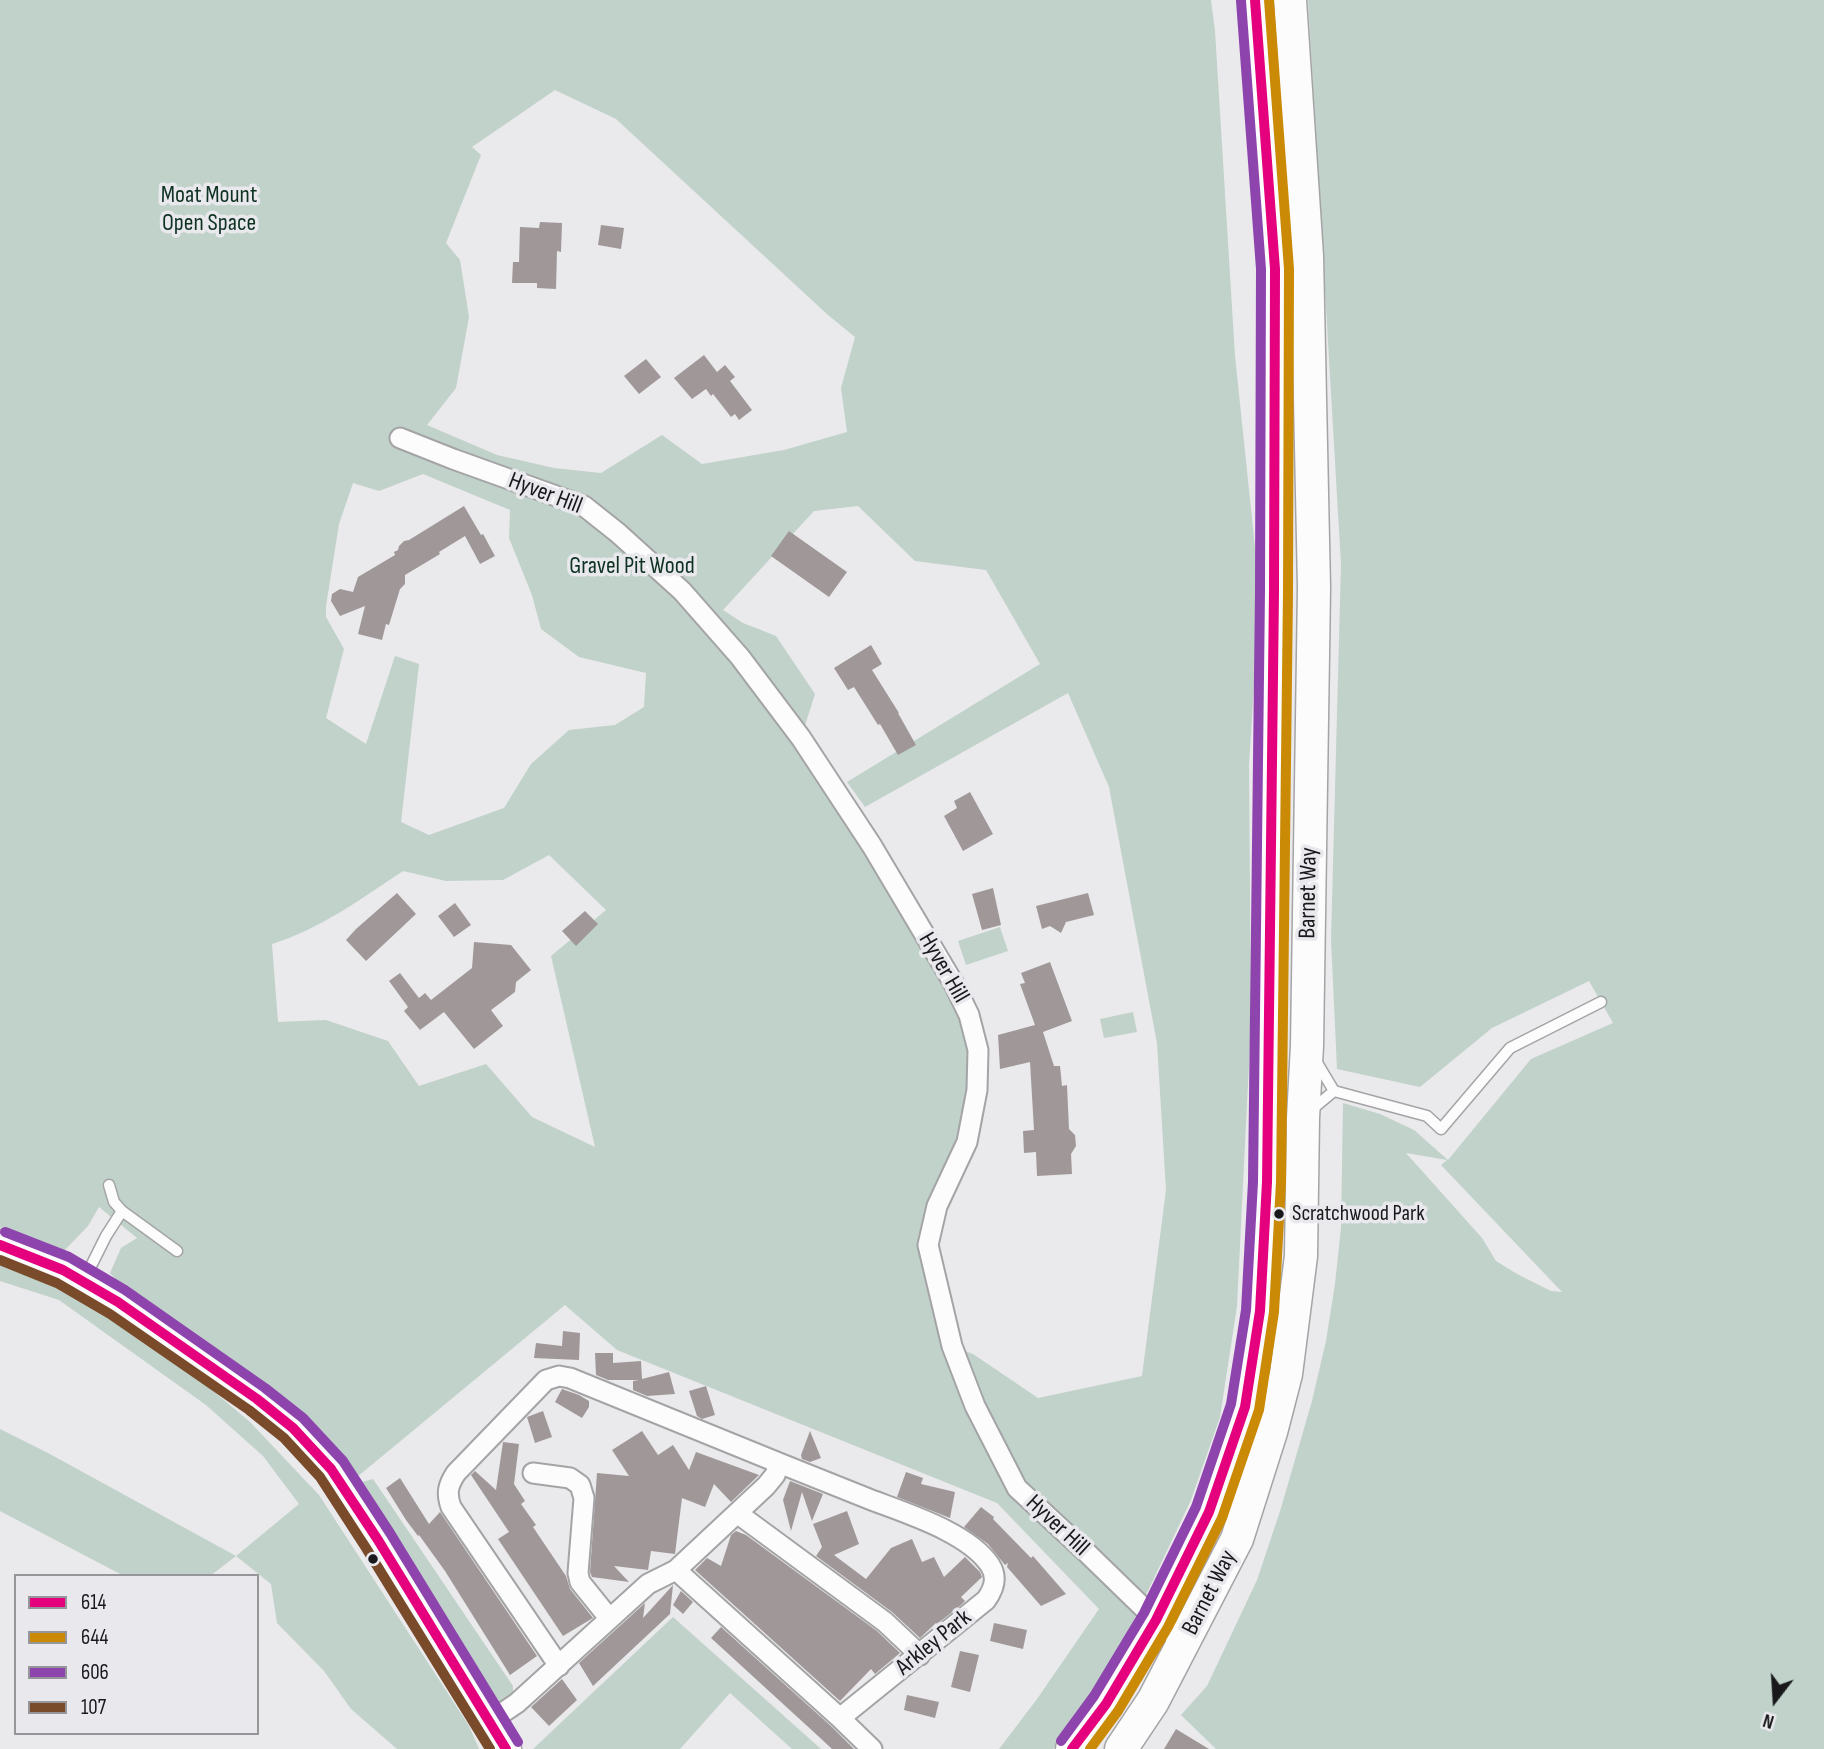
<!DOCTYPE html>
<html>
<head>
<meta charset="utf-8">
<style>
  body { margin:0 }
  #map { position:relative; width:1824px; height:1749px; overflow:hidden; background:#eae9ec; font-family:"Sofia Sans Condensed",sans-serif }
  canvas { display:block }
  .legend { position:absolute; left:14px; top:1574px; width:245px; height:161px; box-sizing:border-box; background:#e9e8ed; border:2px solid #969599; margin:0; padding:9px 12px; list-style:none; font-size:21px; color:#19191b }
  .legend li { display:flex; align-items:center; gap:14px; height:35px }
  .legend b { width:35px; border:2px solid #969599 }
  .north { position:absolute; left:1740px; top:1665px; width:70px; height:70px; -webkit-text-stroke:5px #e9e8ed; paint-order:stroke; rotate:197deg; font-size:19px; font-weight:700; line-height:28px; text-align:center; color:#19191b }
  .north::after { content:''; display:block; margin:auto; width:24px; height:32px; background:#19191b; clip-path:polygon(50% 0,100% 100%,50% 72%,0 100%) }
</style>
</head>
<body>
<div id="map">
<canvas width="1824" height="1749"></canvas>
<ul class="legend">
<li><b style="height:9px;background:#e5007d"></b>614</li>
<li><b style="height:9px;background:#cb8a05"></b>644</li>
<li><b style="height:9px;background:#8e44ad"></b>606</li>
<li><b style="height:9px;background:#7a4b2a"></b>107</li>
</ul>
<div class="north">N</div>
</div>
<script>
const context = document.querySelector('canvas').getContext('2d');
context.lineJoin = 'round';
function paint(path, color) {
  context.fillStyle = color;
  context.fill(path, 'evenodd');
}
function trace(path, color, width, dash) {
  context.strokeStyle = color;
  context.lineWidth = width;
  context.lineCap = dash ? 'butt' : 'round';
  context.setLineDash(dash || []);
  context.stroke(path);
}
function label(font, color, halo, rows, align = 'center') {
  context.font = font + ' "Sofia Sans Condensed",sans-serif';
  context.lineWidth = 7;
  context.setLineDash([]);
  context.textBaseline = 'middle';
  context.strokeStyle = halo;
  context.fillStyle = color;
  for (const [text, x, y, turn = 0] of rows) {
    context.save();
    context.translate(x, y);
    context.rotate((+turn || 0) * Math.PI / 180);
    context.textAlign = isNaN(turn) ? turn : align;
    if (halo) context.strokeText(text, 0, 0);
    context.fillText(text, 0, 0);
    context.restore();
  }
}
const green = new Path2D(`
  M0 0H1211L1215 31 1235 356 1260 595 1249 764 1251 1023 1237 1306 1220 1417 1191 1500 1126 1637 1086 1700 1053 1749H999L1037 1699 1099 1609 997 1503 617 1350 565 1305 351 1482 137 1302 110 1273 121 1248 137 1238 99 1207 88 1226 62 1253 0 1227ZM555 90 616 119 828 315 855 337 841 388 847 432 784 450 702 464 662 435 601 473 554 468 497 455 427 425 456 388 469 317 460 260 446 243 481 155 472 147ZM423 474 510 510 509 538 532 595 541 629 579 657 646 673 644 707 615 725 569 730 531 764 504 808 429 835 401 822 419 664 395 656 366 744 326 718 344 649 326 617V606L339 524 353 483 379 491ZM858 506 915 561 986 570 1040 664 847 782 865 807 1068 693 1109 787 1157 1043 1166 1190 1142 1376 1038 1398 973 1354 952 1346 928 1245 977 1090 969 1015 801 738 815 694 776 636 743 623 723 610 814 511ZM549 855 606 910 551 956 595 1147 532 1117 486 1064 419 1086 388 1041 326 1020 278 1022 272 944C320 929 361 899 403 871L446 881 503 880Z
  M1308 0H1824V1749H1216L1181 1715 1207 1686 1257 1580 1281 1508 1312 1401 1326 1341 1335 1284 1341 1228 1343 1103 1380 1114 1414 1130 1448 1160 1531 1059 1613 1023 1589 981 1492 1028 1420 1087 1337 1069 1331 939 1341 564ZM1406 1153 1447 1160 1441 1165 1562 1292 1551 1291 1517 1274 1496 1261 1482 1238Z
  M1000 927 1008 951 966 965 958 941Z
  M1133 1012 1137 1032 1104 1038 1100 1019Z
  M0 1263 41 1280 101 1309 162 1348 250 1422 319 1495 469 1726 479 1749H397L351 1709 324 1671 277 1623 271 1584 236 1556 210 1576H124L0 1511V1429L48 1453 236 1556 299 1504 263 1456 206 1405 59 1300 0 1281Z
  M373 1479 513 1686V1697L500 1704 359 1492 362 1482Z
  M673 1617 821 1749H792L730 1693 680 1749H533Z`);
const building = new Path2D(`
  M540 222 562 223 561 252 557 251 556 289 537 288V283H512L513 262H519L520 227 539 228Z
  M601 225 624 228 621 249 598 245Z
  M704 355 717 372 725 365 735 377 730 381 752 410 739 420 735 414 731 417 713 394 711 396 706 389 692 399 674 378Z
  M646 359 661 377 639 394 624 376Z
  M464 506 481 535 483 534 495 556 480 564 465 536 439 552 440 554 405 575V584L400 589 389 625 386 624 382 640 358 634 365 606 340 616 331 601 332 594 340 589 353 592 358 577 395 555 394 552 398 550 399 546 404 541 409 540Z
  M789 531 847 572 829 597 771 556Z
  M871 645 882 664 872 670 899 713H898L916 745 898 755 880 724 878 725 854 687 848 690 834 668Z
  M970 792 993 834 963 851 944 816 957 808 954 801Z
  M993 888 1001 925 982 930 972 894Z
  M397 893 416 914 366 961 346 940 356 929Z
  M1088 893 1094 915 1066 922 1061 933 1050 926 1042 929 1036 906Z
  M455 903 471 925 454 937 438 916Z
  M585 911 598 924 576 946 562 931Z
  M474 942 511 945 531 970 516 982 515 992 491 1010 503 1026 474 1049 444 1012 420 1030 404 1011 408 1007 389 981 400 973 419 998 425 993 431 1000 472 968Z
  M1050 962 1072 1021 1043 1032 1054 1066H1060L1062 1086 1067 1085 1069 1129 1075 1135 1076 1146 1071 1154 1072 1174 1037 1176 1036 1152 1024 1153 1023 1131 1034 1130 1030 1062 1000 1069 998 1035 1035 1025 1020 984 1025 983 1021 973Z
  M563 1331 580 1333 579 1360 534 1358 536 1343 562 1346Z
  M595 1353H613V1363L641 1361 642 1379 669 1372 675 1394 647 1396 633 1390V1381L639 1380H608L596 1375Z
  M706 1386 715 1415 702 1419 697 1416 689 1391Z
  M562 1389 579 1395 589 1401V1407L582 1418 555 1402Z
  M543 1411 552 1437 535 1443 527 1417Z
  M642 1431 658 1455 673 1445 689 1470 696 1452 759 1475 731 1502 714 1484 705 1507 682 1498 675 1554 651 1551 648 1570 614 1566 629 1582 592 1577 590 1572 597 1473 629 1476 612 1450Z
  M810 1431 821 1458 810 1462 802 1459 801 1455Z
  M503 1442 519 1444 514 1484 525 1501 521 1504 536 1525 533 1527 566 1576 570 1589 593 1618 563 1636 498 1539 509 1532 471 1475 475 1471 496 1490Z
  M906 1472 923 1478 921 1484 955 1492 950 1518 897 1497Z
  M400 1478 429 1524 440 1512 537 1656 510 1675 445 1571 419 1535 418 1536 406 1520 386 1488Z
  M790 1481 823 1494 812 1521 802 1492 791 1531 783 1500Z
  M981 1507 994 1517 993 1519 1031 1558 1033 1556 1066 1594 1041 1606 1007 1567 1008 1563 1005 1565 988 1544 964 1527Z
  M847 1511 859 1544 834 1555 866 1579 891 1548 912 1539 922 1562 934 1557 944 1577 965 1557 980 1572 982 1577 961 1597 965 1601 961 1605 937 1624 936 1623 920 1638 892 1612 816 1556 822 1547 813 1524Z
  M736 1531 746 1535 877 1631 900 1653 875 1674 871 1669 840 1701 695 1570 707 1558 721 1566 731 1535Z
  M673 1585 670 1614 593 1686 579 1663 645 1603 643 1618Z
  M681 1591 693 1602 683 1614 673 1605Z
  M994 1623 1027 1630 1023 1649 990 1641Z
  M721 1627 832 1727 854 1749H832L817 1735 711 1638Z
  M960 1651 979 1655 970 1692 951 1687Z
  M562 1679 577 1700 549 1726 531 1707Z
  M907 1695 939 1702 935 1718 904 1710Z
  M1176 1729 1209 1749H1164Z`);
const service = new Path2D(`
  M1316 1061 1334 1091 1427 1116 1441 1129 1510 1048 1601 1002
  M1310 1111 1334 1091
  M109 1185 114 1202 122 1211 177 1251
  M85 1278 106 1236 122 1211`);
const minor = new Path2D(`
  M400 438 453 459 584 506 618 533 682 591 740 657 801 738 872 846 954 984 969 1015 978 1050 977 1090 967 1142 937 1206 928 1245 952 1346 975 1406 1017 1488 1085 1551 1156 1620 1173 1633 1181 1650
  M533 1473 570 1478 580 1485 584 1498 578 1573 580 1582 609 1618
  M737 1513 885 1622 920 1655
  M559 1666 451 1507C446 1493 448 1485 456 1473L546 1380 559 1376 570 1378 779 1463
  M840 1718 872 1749
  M489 1722 517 1703 648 1584 676 1570 766 1486 775 1475 779 1463C809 1475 839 1487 869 1499 905 1513 968 1532 990 1565 998 1578 994 1589 986 1600L840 1718 676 1570`);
const primary = new Path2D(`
  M0 1245 63 1270 118 1302 257 1399 293 1428 312 1447 331 1469 378 1540 506 1749`);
const trunk = new Path2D(`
  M1072 1749 1106 1704 1156 1620 1209 1512 1245 1407 1260 1311 1267 1182 1274 592 1275 269 1255 0
  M1121 1749 1153 1701 1237 1539 1271 1432 1286 1374 1301 1256 1303 1118 1307 1046 1314 588 1307 256 1290 0`);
const bus1 = new Path2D(`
  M0 1245 63 1270 118 1302 257 1399 293 1428 331 1469 378 1540 506 1749
  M1072 1749 1106 1704 1156 1620 1209 1512 1245 1407 1260 1311 1267 1182 1274 592 1275 269 1255 0`);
const bus2 = new Path2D(`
  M1090 1749 1118 1711 1168 1627 1222 1518 1259 1410 1274 1312 1281 1182 1288 592 1289 269 1269 0`);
const bus3 = new Path2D(`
  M5 1232 69 1257 125 1290 265 1388 303 1418 343 1461 390 1533 518 1742
  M1061 1741 1094 1696 1144 1613 1196 1507 1231 1404 1246 1310 1253 1182 1260 592 1261 269 1241 1`);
const bus4 = new Path2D(`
  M0 1260 57 1283 110 1314 249 1410 284 1438 320 1477 366 1548 490 1749`);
const markers = [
  [1279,1214,6,"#19191b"],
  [373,1559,6,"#19191b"]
];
const busNames = [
  ["Scratchwood Park",1292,1214]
];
const parkNames = [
  ["Moat Mount",209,196],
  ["Open Space",209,224],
  ["Gravel Pit Wood",632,567]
];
const streetNames = [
  ["Hyver Hill",545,494,21],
  ["Barnet Way",1309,893,-89],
  ["Hyver Hill",943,968,60],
  ["Hyver Hill",1057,1526,43],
  ["Barnet Way",1210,1593,-63],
  ["Arkley Park",934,1643,-39]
];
paint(green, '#c0d2c9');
paint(building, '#a09898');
trace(service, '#a4a4a6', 13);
trace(minor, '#a4a4a6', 23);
trace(primary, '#a4a4a6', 33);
trace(trunk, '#a4a4a6', 35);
trace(service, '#fcfcfc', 10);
trace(minor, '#fcfcfc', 19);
trace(primary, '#fcfcfc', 30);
trace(trunk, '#fcfcfc', 32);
trace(bus1, '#e5007d', 10);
trace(bus2, '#cb8a05', 10);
trace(bus3, '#8e44ad', 10);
trace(bus4, '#7a4b2a', 10);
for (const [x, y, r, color] of markers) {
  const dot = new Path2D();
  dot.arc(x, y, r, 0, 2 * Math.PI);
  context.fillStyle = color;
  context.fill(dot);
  trace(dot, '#e9e8ed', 2.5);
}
label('22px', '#19191b', '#e9e8ed', busNames, 'left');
label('24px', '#0e3222', '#e9e8ed', parkNames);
label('24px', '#19191b', '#e9e8ed', streetNames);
</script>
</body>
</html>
